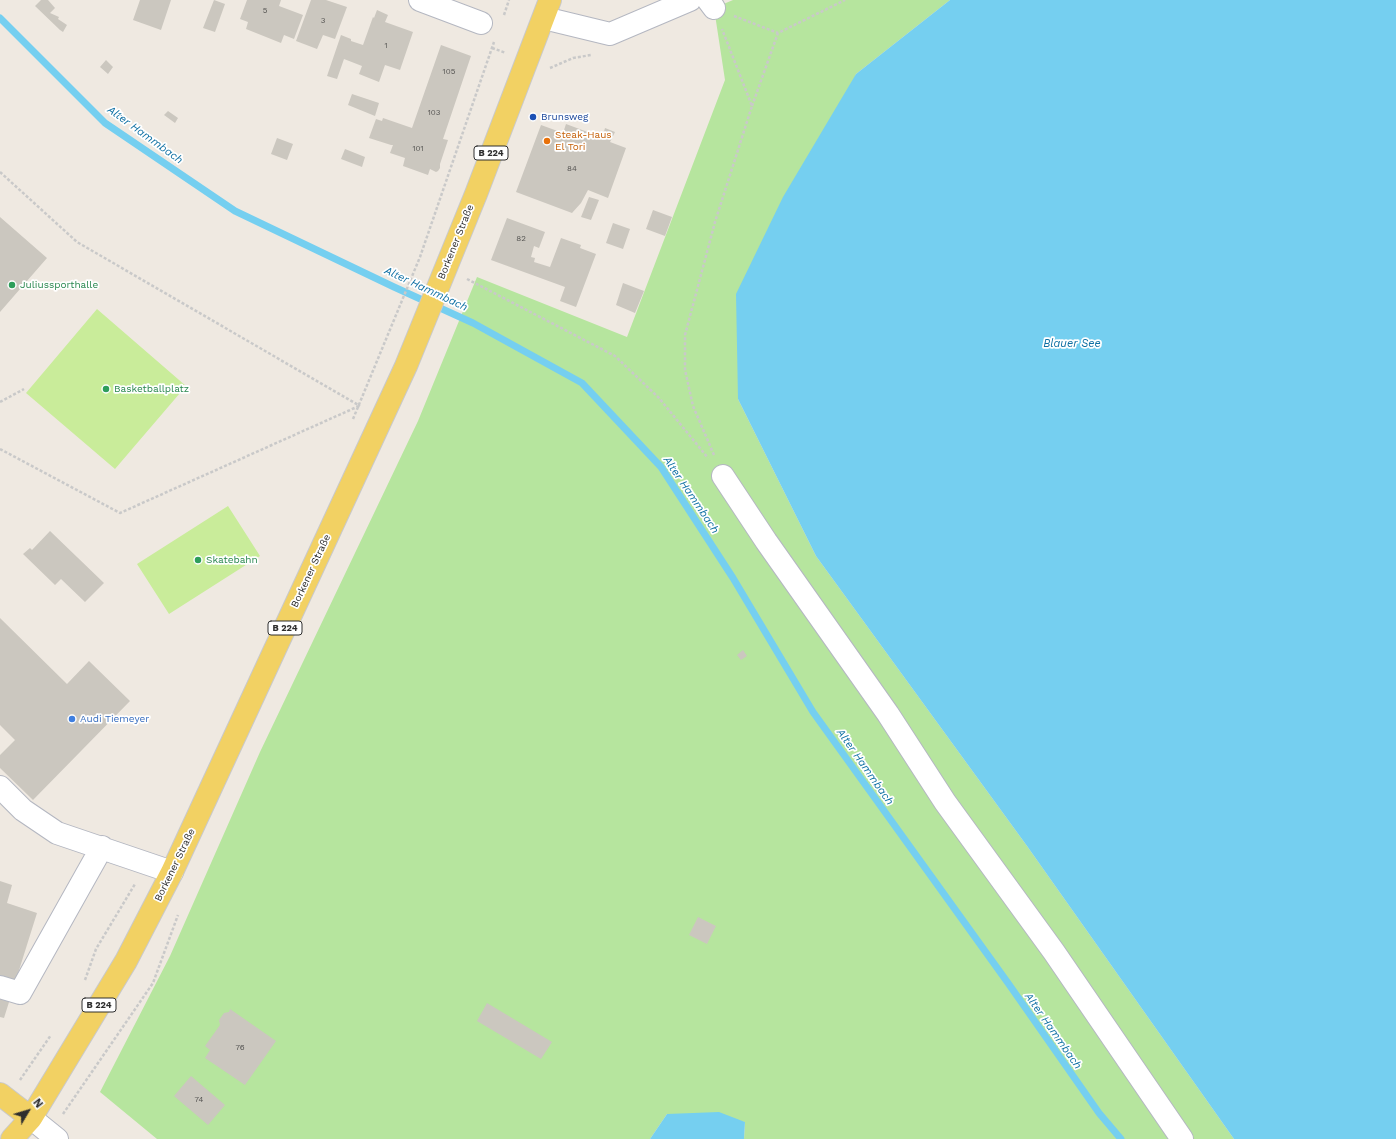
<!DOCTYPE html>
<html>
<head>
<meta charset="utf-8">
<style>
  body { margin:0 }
  #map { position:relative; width:1396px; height:1139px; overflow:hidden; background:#efe9e1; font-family:"Work Sans",sans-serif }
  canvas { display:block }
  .north { position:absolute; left:8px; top:1091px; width:40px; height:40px; -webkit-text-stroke:3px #fff; paint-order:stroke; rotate:52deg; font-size:11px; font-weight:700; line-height:16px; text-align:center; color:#2e2e2e }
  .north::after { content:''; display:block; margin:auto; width:14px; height:18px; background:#2e2e2e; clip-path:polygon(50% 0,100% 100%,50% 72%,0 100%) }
</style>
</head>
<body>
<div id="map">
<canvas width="1396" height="1139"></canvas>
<div class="north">N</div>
</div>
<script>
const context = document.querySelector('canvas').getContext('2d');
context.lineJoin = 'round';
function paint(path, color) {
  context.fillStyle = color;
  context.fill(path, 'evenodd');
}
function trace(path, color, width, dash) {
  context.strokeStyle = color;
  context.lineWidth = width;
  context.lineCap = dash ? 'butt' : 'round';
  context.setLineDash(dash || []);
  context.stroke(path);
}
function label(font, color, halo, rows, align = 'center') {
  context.font = font + ' "Work Sans",sans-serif';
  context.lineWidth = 3.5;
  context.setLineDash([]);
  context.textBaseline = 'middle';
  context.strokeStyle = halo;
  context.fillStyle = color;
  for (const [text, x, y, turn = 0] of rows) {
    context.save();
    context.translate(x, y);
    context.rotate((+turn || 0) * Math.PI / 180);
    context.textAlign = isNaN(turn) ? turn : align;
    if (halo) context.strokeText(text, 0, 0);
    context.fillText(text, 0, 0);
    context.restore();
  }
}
const green = new Path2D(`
  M733 0H950L856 74 738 399 816 556 1027 846 1234 1139H744L745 1122 667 1114 650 1139H157L100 1092 170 956 260 752 418 421 477 277 627 337 725 80 714 8Z`);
const pitch = new Path2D(`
  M97 309 186 386 115 469 26 393Z
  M228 506 260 556 169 614 137 564Z`);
const water = new Path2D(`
  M950 0H1396V1139H1234L1027 846 816 556 738 399 736 294 783 197 856 74Z
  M719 1112 745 1122 744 1139H650L667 1114Z`);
const stream = new Path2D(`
  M0 18 105 123 235 211 394 287 473 323 582 383 661 467 733 578 813 712 1008 983 1099 1113 1121 1139`);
const building = new Path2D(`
  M41 0H48L55 8 50 13 59 17 58 19 67 25 63 32 60 30 35 6Z
  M140 0H171L161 30 133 20Z
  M214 0 225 4 215 32 203 28Z
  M247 0H281L279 6 303 15 294 39 284 35 281 43 246 29 248 22 240 19Z
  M311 0H326L347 7 335 39 323 35 317 49 296 41Z
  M377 10 388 15 385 22 413 32 400 70 385 65 379 82 359 74 362 66 344 59 337 79 327 76 341 35 351 39V41L363 45 373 17 374 18Z
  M441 45 471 56 443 139 448 140 440 164V168L438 171 436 172 430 169 428 175 403 166 405 158 390 153 393 145H391L369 138 376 119 382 121 383 118 412 128Z
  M106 60 113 67 108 74 100 67Z
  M352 94 379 103 375 116 348 105Z
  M168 111 178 118 175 123 164 115Z
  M566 124 593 134 594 136 602 139 605 128 615 132 610 142 626 148 608 198 588 190 581 203 572 213 516 192 541 125 563 133Z
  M277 138 293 144 287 160 271 154Z
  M345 149 365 157 362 167 341 159Z
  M589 197 599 200 591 220 581 217Z
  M653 210 672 217 665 236 646 229Z
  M0 217 47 258 0 312Z
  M507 218 545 232 539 248 534 246 531 257 535 258 534 262 550 267 561 238 581 245 580 248 596 254 576 307 560 301 565 287 491 260Z
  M613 223 630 229 623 249 606 243Z
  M623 283 644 291 635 313 616 305Z
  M50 531 104 583 85 602 61 579 55 585 23 554 30 548 32 550Z
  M0 618 67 684 89 661 130 701 33 800 0 768V755L15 740 0 725Z
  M743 650 747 656 741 660 737 655Z
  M0 881 12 885 7 903 37 913 4 1018 0 1017Z
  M698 917 716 926 707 944 689 935Z
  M487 1003 552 1042 541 1059 477 1021Z
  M230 1009 276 1041 245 1085 205 1058 210 1050 205 1046 220 1025 219 1020 224 1013 229 1012Z
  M191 1076 225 1105 208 1125 174 1096Z`);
const path = new Path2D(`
  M504 15 509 0
  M734 16 778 33
  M492 48 506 53
  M550 68 573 58 591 55
  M752 106 778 33 845 0
  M0 172 77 242 360 406
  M467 279 615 356 659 398 708 458
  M0 402 24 389
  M353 419 420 257 494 42
  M0 449 120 513 359 406
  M714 455 693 406 685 370V335L715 222 752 106 722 29
  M85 980 96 949 135 884
  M20 1080 51 1035
  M63 1114 153 983 178 915`);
const minor = new Path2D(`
  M420 0 481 23
  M708 0 714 8
  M544 18 610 34 690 0
  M723 476 766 541 888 714 945 802 1054 952 1182 1139
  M0 787 23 810 57 833 172 872
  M0 987 20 993 102 847
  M31 1118 57 1139`);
const major = new Path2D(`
  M0 1094 31 1118
  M12 1139 31 1118 126 961 172 872 406 366 476 194 550 0`);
const markers = [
  [533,117,4,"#1a4fb4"],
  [547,141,4,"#e8710a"],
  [12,285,4,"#2e9e5b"],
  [106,389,4,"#2e9e5b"],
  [198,560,4,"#2e9e5b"],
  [72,719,4,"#3f7fe0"]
];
const numberNames = [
  ["5",265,11],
  ["3",323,21],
  ["1",386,46],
  ["105",449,72],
  ["103",434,113],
  ["101",418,149],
  ["84",572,169],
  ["82",521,239],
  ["76",240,1048],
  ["74",199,1100]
];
const shields = [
  [491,153,34],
  [285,628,34],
  [99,1005,34]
];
const shieldNames = [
  ["B 224",491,153],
  ["B 224",285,628],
  ["B 224",99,1005]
];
const transitNames = [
  ["Brunsweg",541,117]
];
const foodNames = [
  ["Steak-Haus",555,135],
  ["El Tori",555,147]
];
const streetNames = [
  ["Borkener Straße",456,242,-68],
  ["Borkener Straße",311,571,-65],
  ["Borkener Straße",175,865,-64]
];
const leisureNames = [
  ["Juliussporthalle",20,285],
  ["Basketballplatz",114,389],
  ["Skatebahn",206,560]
];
const shopNames = [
  ["Audi Tiemeyer",80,719]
];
const waterNames = [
  ["Alter Hammbach",145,135,36],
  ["Alter Hammbach",426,289,25],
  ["Blauer See",1072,344],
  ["Alter Hammbach",691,495,56],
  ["Alter Hammbach",865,767,55],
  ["Alter Hammbach",1053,1031,55]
];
paint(green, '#b6e59e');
paint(pitch, '#c9ec9a');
paint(water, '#75cff0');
trace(stream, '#75cff0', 7);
paint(building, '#cbc7bf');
trace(minor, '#b4b7c1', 24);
trace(major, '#c9c9c9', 24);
trace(path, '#c9c9c9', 2.5, [3, 2]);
trace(minor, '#fff', 22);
trace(major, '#f2d163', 22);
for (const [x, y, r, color] of markers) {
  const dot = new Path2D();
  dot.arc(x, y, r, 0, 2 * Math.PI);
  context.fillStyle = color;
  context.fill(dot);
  trace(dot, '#fff', 1.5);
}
label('8px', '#555452', null, numberNames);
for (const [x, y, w] of shields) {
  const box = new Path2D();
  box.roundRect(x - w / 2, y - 7, w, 14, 3);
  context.fillStyle = '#fff';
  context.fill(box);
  trace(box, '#2e2e2e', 1);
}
label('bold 9px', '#2e2e2e', null, shieldNames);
label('10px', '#164399', '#fff', transitNames, 'left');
label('10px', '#c56008', '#fff', foodNames, 'left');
label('10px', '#2e2e2e', '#fff', streetNames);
label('10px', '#27864d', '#fff', leisureNames, 'left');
label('10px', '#366cbe', '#fff', shopNames, 'left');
label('italic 11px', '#0d6fa3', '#fff', waterNames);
</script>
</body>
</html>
